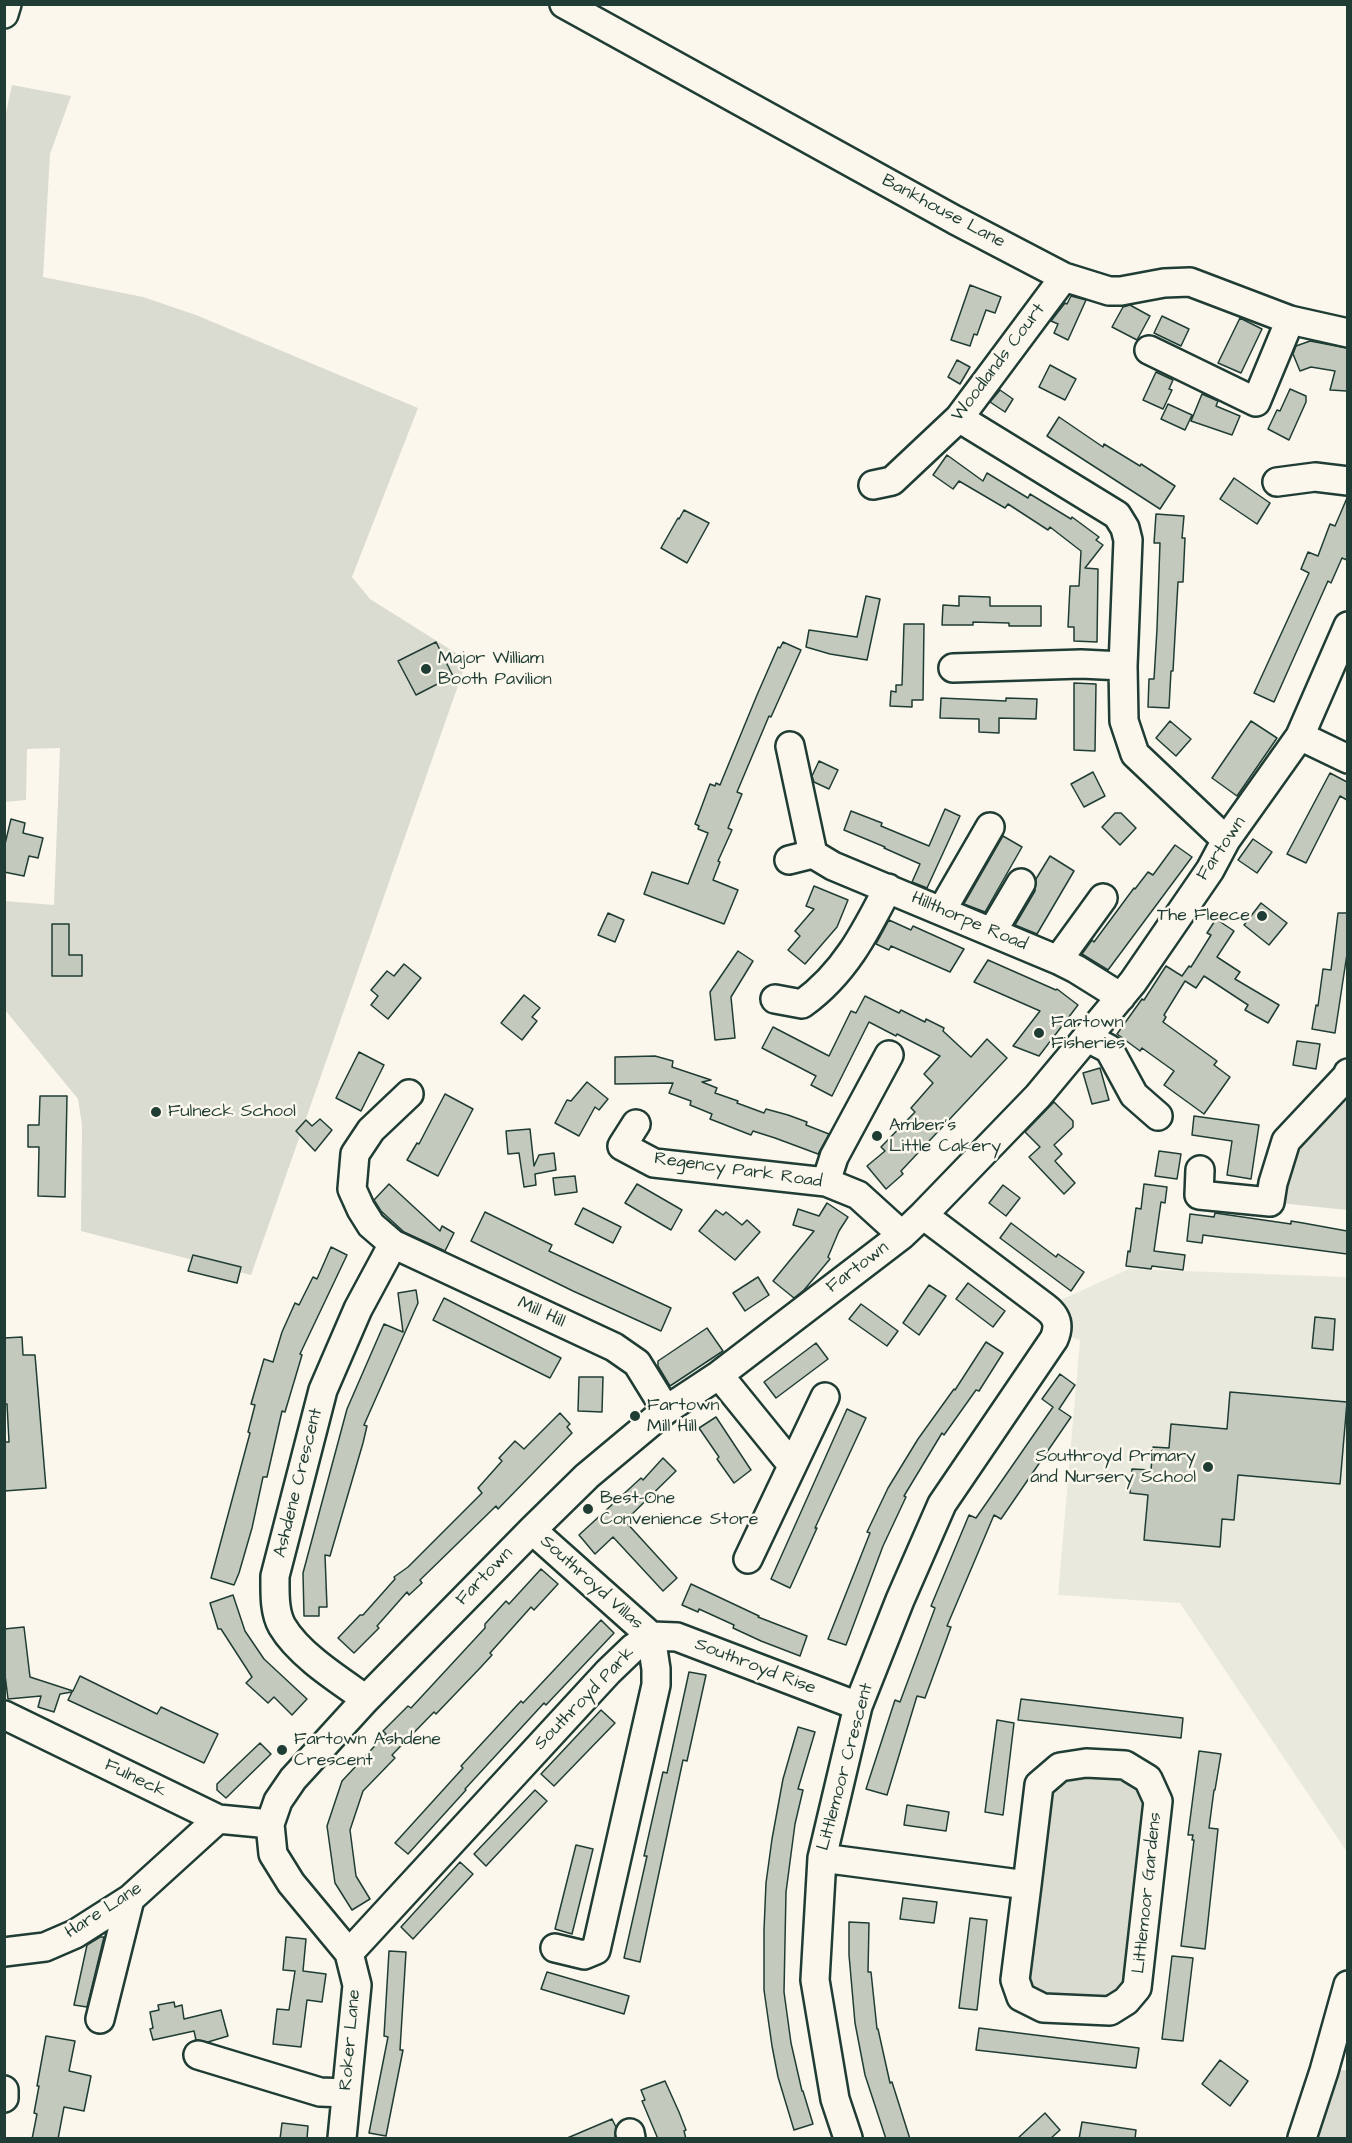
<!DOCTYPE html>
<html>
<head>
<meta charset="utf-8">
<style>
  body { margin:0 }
  #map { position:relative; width:1352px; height:2143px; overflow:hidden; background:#fbf7ec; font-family:"Architects Daughter",sans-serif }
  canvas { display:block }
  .frame { position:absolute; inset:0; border:6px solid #1f3d34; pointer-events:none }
</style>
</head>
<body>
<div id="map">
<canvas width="1352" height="2143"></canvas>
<div class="frame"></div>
</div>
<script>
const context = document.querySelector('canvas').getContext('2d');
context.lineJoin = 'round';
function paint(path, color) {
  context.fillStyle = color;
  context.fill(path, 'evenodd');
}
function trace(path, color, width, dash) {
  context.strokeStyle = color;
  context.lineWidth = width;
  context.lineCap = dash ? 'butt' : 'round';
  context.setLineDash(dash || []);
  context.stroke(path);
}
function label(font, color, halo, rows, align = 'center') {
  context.font = font + ' "Architects Daughter",sans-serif';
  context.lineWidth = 5;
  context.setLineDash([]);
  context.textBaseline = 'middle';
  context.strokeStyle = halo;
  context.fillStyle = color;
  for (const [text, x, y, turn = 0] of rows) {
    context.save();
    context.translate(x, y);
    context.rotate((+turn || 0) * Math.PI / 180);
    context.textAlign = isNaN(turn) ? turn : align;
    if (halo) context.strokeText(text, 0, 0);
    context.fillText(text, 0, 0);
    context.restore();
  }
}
const built = new Path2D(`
  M1129 1269 1347 1277V1852L1180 1603 1058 1595 1080 1340 1057 1332 1045 1307Z`);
const green = new Path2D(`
  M12 85 71 96 50 154 43 277 143 297 196 315 418 408 352 577 370 599 467 660 251 1275 81 1231 82 1125 78 1099 5 1010 4 901 54 905 60 748 27 749 26 800 5 802 4 122Z
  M1347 1077V1210L1270 1202 1273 1183Z
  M1060 1767 1148 1779 1126 2001 1021 1997 1039 1785Z
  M1347 2070V2138H1313L1324 2071Z`);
const building = new Path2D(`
  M970 285 1001 297 995 313 986 310 977 335 974 334 970 346 951 340Z
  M1071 296 1086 300 1068 340 1054 333 1058 324 1051 321 1065 303 1067 304Z
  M1130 305 1150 316 1137 340 1112 327 1123 307Z
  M1162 316 1189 329 1181 346 1154 333Z
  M1240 318 1262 329 1241 373 1218 363Z
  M1310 341 1347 348V391L1330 390 1335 371 1311 367 1300 371 1293 354 1296 346Z
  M957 360 970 367 960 384 948 377Z
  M1050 365 1076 379 1065 400 1039 387Z
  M1156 372 1173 380 1169 389 1172 390 1163 409 1143 400Z
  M1290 389 1306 396V402L1289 440 1268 429 1277 410 1280 411Z
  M1000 390 1013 399 1005 412 990 402Z
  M1202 394 1218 401 1216 406 1240 416 1232 435 1191 421Z
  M1168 404 1192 415 1185 430 1161 419Z
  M1059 417 1103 447 1104 444 1140 466 1141 464 1175 486 1160 509 1047 436Z
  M947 455 983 481 987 473 1028 498 1030 494 1071 519 1072 517 1099 537 1096 540 1103 545 1085 568 1098 569 1097 642 1074 641V627H1068L1070 586H1079L1081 551 1050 527 1048 530 1008 504 1005 508 959 481 953 489 933 475Z
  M1234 478 1270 503 1257 524 1220 499Z
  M1347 498V560L1342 558 1331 583 1328 581 1274 702 1254 693 1309 573 1301 569 1308 552 1318 556 1330 524 1335 526Z
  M684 510 709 523 687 563 661 548 678 518 679 519Z
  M1156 514 1184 516 1182 538H1185L1183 582H1178L1173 671H1171L1169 708 1148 707 1149 679H1154L1157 629 1160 543H1154Z
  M866 596 880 599 867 660 830 654 806 647 809 630 857 637Z
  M959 596 990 597V606H1041V626H1009V623L973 622V625H942L943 605 959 606Z
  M904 624H924L923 700H912V707L890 706 891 691 896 692V685H902Z
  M436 642 453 676 416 695 398 661Z
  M783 642 801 650 771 717 769 716 737 792 742 794 728 828 732 830 718 861 720 862 713 880 738 890 724 924 644 894 652 872 688 884 708 833 698 829 699 826 695 824 700 811 710 784 715 786 716 783 720 785 757 695 778 647 780 648Z
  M1074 683 1096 684 1095 751 1074 750Z
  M941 698 1006 701V698L1037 699 1036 719 999 718V733L979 732V719L940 718Z
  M1170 721 1191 739 1176 756 1156 738Z
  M1251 721 1277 738 1237 796 1212 778Z
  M819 761 838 770 829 789 814 782 812 776Z
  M1093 772 1105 796 1084 807 1071 784Z
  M1330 773 1347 782V800L1340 796 1306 863 1287 854Z
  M945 809 960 816 927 888 912 882 920 864 884 848 885 847 844 830 851 811 882 823 881 826 929 846Z
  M1115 813H1121L1136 828 1120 845 1102 827Z
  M11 819 25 823 23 833 43 838 38 858 29 856 24 876 4 872V848Z
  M1003 836 1022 847 985 912 964 904Z
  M1253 839 1272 852 1257 873 1238 860Z
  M1175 845 1192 857 1108 970 1082 954 1092 940 1094 942 1134 888 1135 889 1148 872 1153 875Z
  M1050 856 1074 871 1037 934 1015 925 1035 891 1036 879Z
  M814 886 848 900 837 927 805 964 788 950 800 936 795 931 814 909 806 906Z
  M1261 903 1287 923 1269 945 1244 925Z
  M608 913 624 920 615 942 598 935Z
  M1338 913H1347V954L1335 1033 1312 1029 1316 1005 1318 1006 1323 969 1331 970Z
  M1216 919 1234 931 1217 957 1240 972 1235 979 1279 1005 1268 1023 1245 1010 1248 1005 1204 976 1196 988 1185 981 1164 1015 1166 1017 1163 1022 1217 1061 1214 1065 1230 1077 1204 1114 1164 1085 1174 1071 1142 1048 1140 1051 1117 1034 1142 999 1144 1000 1166 966 1182 976 1189 966 1191 967 1211 935 1207 933Z
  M889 920 911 930 913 926 964 949 950 972 891 946 889 950 876 944Z
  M52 924H69V955H82V976H52Z
  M738 951 753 961 731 997 735 1038 715 1040 710 992Z
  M988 960 1056 990 1057 989 1078 1005 1039 1056 1013 1046 1040 1011 974 982Z
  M404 964 421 978 388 1019 371 1005 378 996 371 990 387 971 394 976Z
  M524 995 540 1008 532 1017 537 1021 522 1040 501 1023Z
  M865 996 899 1013 901 1010 925 1022 926 1019 944 1028 943 1031 971 1057 987 1039 1007 1058 901 1171 903 1174 886 1189 867 1166 885 1151 881 1147 915 1112 911 1108 933 1083 924 1074 940 1056 897 1034 896 1036 869 1022 832 1096 811 1085 816 1076 762 1048 773 1027 829 1056 851 1011 856 1013Z
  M1297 1041 1320 1044 1316 1069 1293 1065Z
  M359 1052 384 1065 361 1111 336 1098Z
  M655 1056 673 1061 672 1067 711 1080 702 1082 717 1088 715 1093 738 1101 737 1103 764 1113 766 1109 788 1115 807 1122 806 1125 829 1134 818 1154 775 1138 753 1131 751 1135 710 1119 712 1114 690 1105 691 1101 669 1093 673 1083 615 1084V1057Z
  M1100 1068 1109 1100 1092 1104 1083 1073Z
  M587 1082 608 1099 599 1110 595 1107 579 1136 555 1123 567 1100 571 1101Z
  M445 1094 473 1109 438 1176 407 1160 417 1143 419 1144Z
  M40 1096H67L65 1197 38 1196 39 1147H28V1125H39Z
  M1054 1102 1073 1121V1127L1054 1145 1062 1154 1055 1161 1075 1183 1064 1194 1029 1157 1040 1147 1025 1132Z
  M1194 1116 1259 1125 1251 1179 1227 1175 1232 1141 1192 1135Z
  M320 1119 332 1130 315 1151 296 1131 306 1120 312 1126Z
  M530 1129 534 1166 539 1155 554 1153 556 1170 535 1174 536 1185 524 1187 519 1153 508 1154 506 1131Z
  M1159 1151 1181 1154 1177 1179 1155 1176Z
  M575 1176 577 1192 555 1195 553 1178Z
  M389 1184 440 1231 442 1226 454 1233 445 1251 404 1232 381 1211 374 1200Z
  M637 1184 682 1210 671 1230 625 1203Z
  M1144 1184 1167 1187 1165 1203 1161 1202 1154 1251 1185 1255 1183 1270 1152 1266 1151 1269 1126 1266 1128 1251 1130 1252 1136 1208 1141 1209Z
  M1003 1185 1020 1198 1006 1216 989 1203Z
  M827 1203 848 1217 839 1231 828 1257 830 1259 804 1290 794 1298 773 1281 814 1231 793 1225 798 1209 819 1216Z
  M583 1208 621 1227 613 1243 575 1224Z
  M716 1210 723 1215 726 1212 742 1225 747 1220 760 1232 735 1260 699 1231Z
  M485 1212 552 1245 549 1251 671 1308 661 1331 573 1291 471 1241Z
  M1215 1213 1291 1224V1221L1303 1223 1347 1231V1254L1203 1235 1202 1243 1187 1241 1190 1214 1214 1217Z
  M1011 1223 1056 1257 1058 1254 1084 1272 1071 1291 1000 1238Z
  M331 1247 347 1255 300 1354 302 1355 285 1412 282 1411 267 1477H263L252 1528 239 1573 234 1585 211 1578 250 1433 248 1432 255 1405 251 1404 264 1359 273 1362 282 1332 295 1303 299 1305 313 1277 317 1279Z
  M193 1255 241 1267 237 1283 188 1271Z
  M758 1277 769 1295 745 1311 733 1293Z
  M968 1283 1005 1311 993 1327 956 1299Z
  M929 1285 946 1296 919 1335 903 1323Z
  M416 1290 418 1303 364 1425 367 1426 363 1443 330 1556 325 1555 327 1607H319V1616H304L303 1573 347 1409 384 1324 403 1332 398 1293Z
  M444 1298 561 1358 550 1378 433 1320Z
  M861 1304 898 1331 887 1346 849 1319Z
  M1315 1317 1335 1319 1333 1350 1312 1348Z
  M707 1328 723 1351 670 1386 658 1366V1361Z
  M22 1337 23 1355H35L46 1488 4 1491V1442H9L7 1404H4V1338Z
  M986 1342 1003 1353 979 1391 976 1390 944 1435 942 1433 904 1496 906 1497 883 1546 846 1645 828 1639 870 1533 867 1532 888 1488 918 1439 954 1389 955 1390Z
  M816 1343 828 1359 776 1398 764 1382Z
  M1060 1374 1075 1385 1059 1409 1071 1417 1001 1519 994 1515 947 1626 951 1627 925 1698 917 1696 887 1795 866 1789 895 1700 900 1702 935 1608 931 1606 969 1515 976 1518 1053 1407 1042 1399Z
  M579 1377H603L602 1412 578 1411Z
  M1230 1392 1347 1402 1340 1484 1238 1475 1234 1520 1222 1519 1220 1547 1144 1540 1148 1495 1130 1493 1132 1469 1151 1470 1153 1447 1169 1448 1171 1424 1227 1429Z
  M847 1409 866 1418 815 1528H817L790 1588 771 1579Z
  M560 1413 570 1424 567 1427 572 1433 498 1509 496 1506 420 1580 422 1583 409 1595 407 1592 377 1626 379 1628 354 1653 338 1638 360 1615H363L395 1579 394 1577 408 1567 482 1493 478 1488 502 1461 499 1458 515 1441 524 1449Z
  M716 1417 751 1470 734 1483 717 1459 719 1457 699 1428Z
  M663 1458 676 1471 625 1521 677 1578 663 1591 613 1537 595 1554 579 1535 641 1478 643 1480Z
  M541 1569 558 1584 534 1610 531 1607 490 1653 492 1655 481 1667 436 1714 434 1712 392 1755 395 1758 363 1791 350 1830 356 1876 370 1899 352 1910 335 1883 327 1826 342 1781 386 1734 383 1731 408 1706 411 1708 485 1628V1624L506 1601 509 1604Z
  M691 1584 759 1616 758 1617 807 1636 800 1656 761 1641 733 1628 734 1625 699 1609 698 1612 682 1605Z
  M233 1595 245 1631 264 1659 307 1699 292 1715 274 1697 268 1703 246 1683 252 1677 221 1629H218L210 1603Z
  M601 1620 614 1633 546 1705 544 1703 465 1789 466 1790 408 1854 395 1843 463 1768 461 1766 521 1701 523 1703Z
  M24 1627 30 1677 73 1691 80 1676 157 1714 161 1707 218 1734 204 1763 68 1700 72 1692 60 1694 54 1712 38 1707 41 1696 8 1699 4 1667V1629Z
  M689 1672 706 1675 687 1761 683 1760 640 1962 624 1958 647 1856H644L663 1772 667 1773Z
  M1021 1699 1183 1718 1181 1738 1018 1720Z
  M601 1710 615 1723 554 1786 541 1774Z
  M997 1720 1014 1723 1003 1815 985 1812Z
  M798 1727 815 1732 798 1789 803 1790 795 1824 786 1892 784 1992 791 2043 802 2091H803L813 2124 794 2130 778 2077 772 2046 764 1990V1930L766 1883 772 1839 783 1779Z
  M260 1743 271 1754 226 1798 217 1790V1784Z
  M1199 1751 1221 1754 1215 1790H1214L1209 1828 1218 1829 1205 1949 1181 1946 1194 1840H1192L1193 1835H1188Z
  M535 1790 547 1801 486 1866 474 1854Z
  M907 1805 949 1812 946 1831 904 1825Z
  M576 1845 593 1849 572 1934 555 1929Z
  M460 1862 473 1874 413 1939 401 1927Z
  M903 1898 937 1902 934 1923 900 1919Z
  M970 1918 987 1920 977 2010 959 2008Z
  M849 1922 869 1923 868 1972H871L877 2029H878L890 2083 892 2082 910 2139H886L865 2075 855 2023 849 1955Z
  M100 1937H104L87 2007 74 2005 87 1945Z
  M286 1937 306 1939 303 1971 326 1974 322 2002 307 2000 301 2047 273 2044 277 2009 289 2010 295 1971 283 1970Z
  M389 1951 406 1952 400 2050H403L386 2136 369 2133 388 2037 384 2036Z
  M1172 1956 1193 1958 1183 2041 1162 2039Z
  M547 1972 629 1996 624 2014 541 1989Z
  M174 2002 175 2007 182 2005 184 2019 221 2010 228 2036 208 2042 196 2040 194 2031 153 2040 150 2029 153 2028 150 2012 159 2010 158 2005Z
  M979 2028 1139 2048 1136 2068 976 2050Z
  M46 2036 75 2041 69 2071 91 2076 84 2111 64 2107 58 2139H32L37 2114 34 2113 39 2086H37Z
  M1220 2060 1248 2081 1230 2106 1202 2084Z
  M665 2081 679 2112 686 2130 684 2131 686 2139H658L642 2101 645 2100 641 2090Z
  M1045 2113 1060 2130 1050 2139H1017Z
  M612 2119 616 2127 615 2139H565Z
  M1082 2122 1136 2130 1135 2139H1079Z
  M282 2123 308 2126 307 2139H280Z`);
const minor = new Path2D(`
  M564 4 955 220 1064 277 1109 291H1121L1164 283 1190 282 1290 320 1348 333
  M4 14 7 4
  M1149 350 1256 402 1290 320
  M959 418 1117 515 1125 528 1128 540 1123 666 1124 721 1135 754 1226 840
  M1277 482 1315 477 1348 481
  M873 485 892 481 959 418 1064 277
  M953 668 1081 664 1123 666
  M1300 736 1348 759
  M790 746 813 854 833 866 1058 960 1076 969 1121 997
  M789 860 813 854
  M942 910 990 827
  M992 932 1021 883
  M1058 960 1103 898
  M775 999 802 1004C844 974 865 933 888 888
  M1088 1038 1109 1049 1134 1095 1158 1116
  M409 1094 371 1130 355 1154 352 1189 361 1209 371 1225 393 1244 614 1347 637 1363 666 1410
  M636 1124 622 1146 654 1163 826 1182 858 1195 902 1235
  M1200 1170 1199 1195 1270 1202 1273 1183 1286 1141 1347 1076 1348 1073
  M826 1182 834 1157 889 1055
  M719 1375 792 1465
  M532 1530 651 1636
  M748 1559 825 1397
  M651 1636 677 1637 858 1706
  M366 1699C339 1680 299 1655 282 1626 274 1612 275 1592 275 1576L323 1390 358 1309 393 1244
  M4 1715 218 1819 270 1824
  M822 1858 1027 1885 1039 1785 1060 1767 1086 1763 1125 1765 1148 1779 1158 1801 1137 1988 1126 2001 1110 2011 1043 2008 1021 1997 1015 1980 1027 1885
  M555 1948 584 1955 596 1950 656 1685V1669L651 1636
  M4 1952 45 1947 75 1934 130 1899 218 1819
  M349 1953 608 1672 633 1648 651 1636
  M100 2019 130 1899
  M198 2055 320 2092 346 2093
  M4 2090V2098
  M630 2133 631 2138
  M342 2138 357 1985 349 1953 291 1883 273 1854 270 1824 278 1801 293 1779 366 1699 532 1530 587 1476 666 1410 719 1375 902 1235 923 1215 1038 1096 1133 982 1210 870 1226 840 1300 736 1348 626
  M848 2138 835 2099 815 1980 822 1858 858 1706 900 1600 942 1504 1054 1339C1060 1325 1057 1316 1045 1307L923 1215
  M1302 2138 1324 2071 1348 1985`);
const markers = [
  [426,669,6,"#1f3d34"],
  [1262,916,6,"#1f3d34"],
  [1039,1033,6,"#1f3d34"],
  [156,1112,6,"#1f3d34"],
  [877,1136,6,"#1f3d34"],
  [635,1416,6,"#1f3d34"],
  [1208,1467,6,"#1f3d34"],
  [588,1509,6,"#1f3d34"],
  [282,1750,6,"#1f3d34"]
];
const streetNames = [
  ["Bankhouse Lane",943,212,28],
  ["Woodlands Court",999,363,-53],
  ["Fartown",1222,849,-56],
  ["Hillthorpe Road",969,922,23],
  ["Regency Park Road",738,1171,8],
  ["Fartown",858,1268,-37],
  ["Mill Hill",541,1313,25],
  ["Ashdene Crescent",299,1483,-76],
  ["Fartown",485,1577,-46],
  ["Southroyd Villas",591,1583,42],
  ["Southroyd Rise",755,1667,21],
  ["Southroyd Park",585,1699,-46],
  ["Littlemoor Crescent",846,1767,-75],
  ["Fulneck",135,1779,26],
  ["Littlemoor Gardens",1148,1893,-84],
  ["Hare Lane",104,1911,-33],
  ["Roker Lane",351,2040,-85]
];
const poiNames = [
  ["Major William",438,659],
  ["Booth Pavilion",438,680],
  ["The Fleece",1250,916,"right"],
  ["Fartown",1051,1023],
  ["Fisheries",1051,1044],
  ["Fulneck School",168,1112],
  ["Amber's",889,1126],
  ["Little Cakery",889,1147],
  ["Fartown",647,1406],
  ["Mill Hill",647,1427],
  ["Southroyd Primary",1196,1457,"right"],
  ["and Nursery School",1196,1478,"right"],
  ["Best-One",600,1499],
  ["Convenience Store",600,1520],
  ["Fartown Ashdene",294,1740],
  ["Crescent",294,1761]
];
paint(built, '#eae9de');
paint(green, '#dbdcd1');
paint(building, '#c4c9be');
trace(building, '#1f3d34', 1.5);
trace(minor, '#1f3d34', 32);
trace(minor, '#fbf7ec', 27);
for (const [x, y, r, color] of markers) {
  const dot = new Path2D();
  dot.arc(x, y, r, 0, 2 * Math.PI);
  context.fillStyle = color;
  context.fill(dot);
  trace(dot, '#fbf7ec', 2);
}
label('18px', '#1f3d34', '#fbf7ec', streetNames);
label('18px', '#1f3d34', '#fbf7ec', poiNames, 'left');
</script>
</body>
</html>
